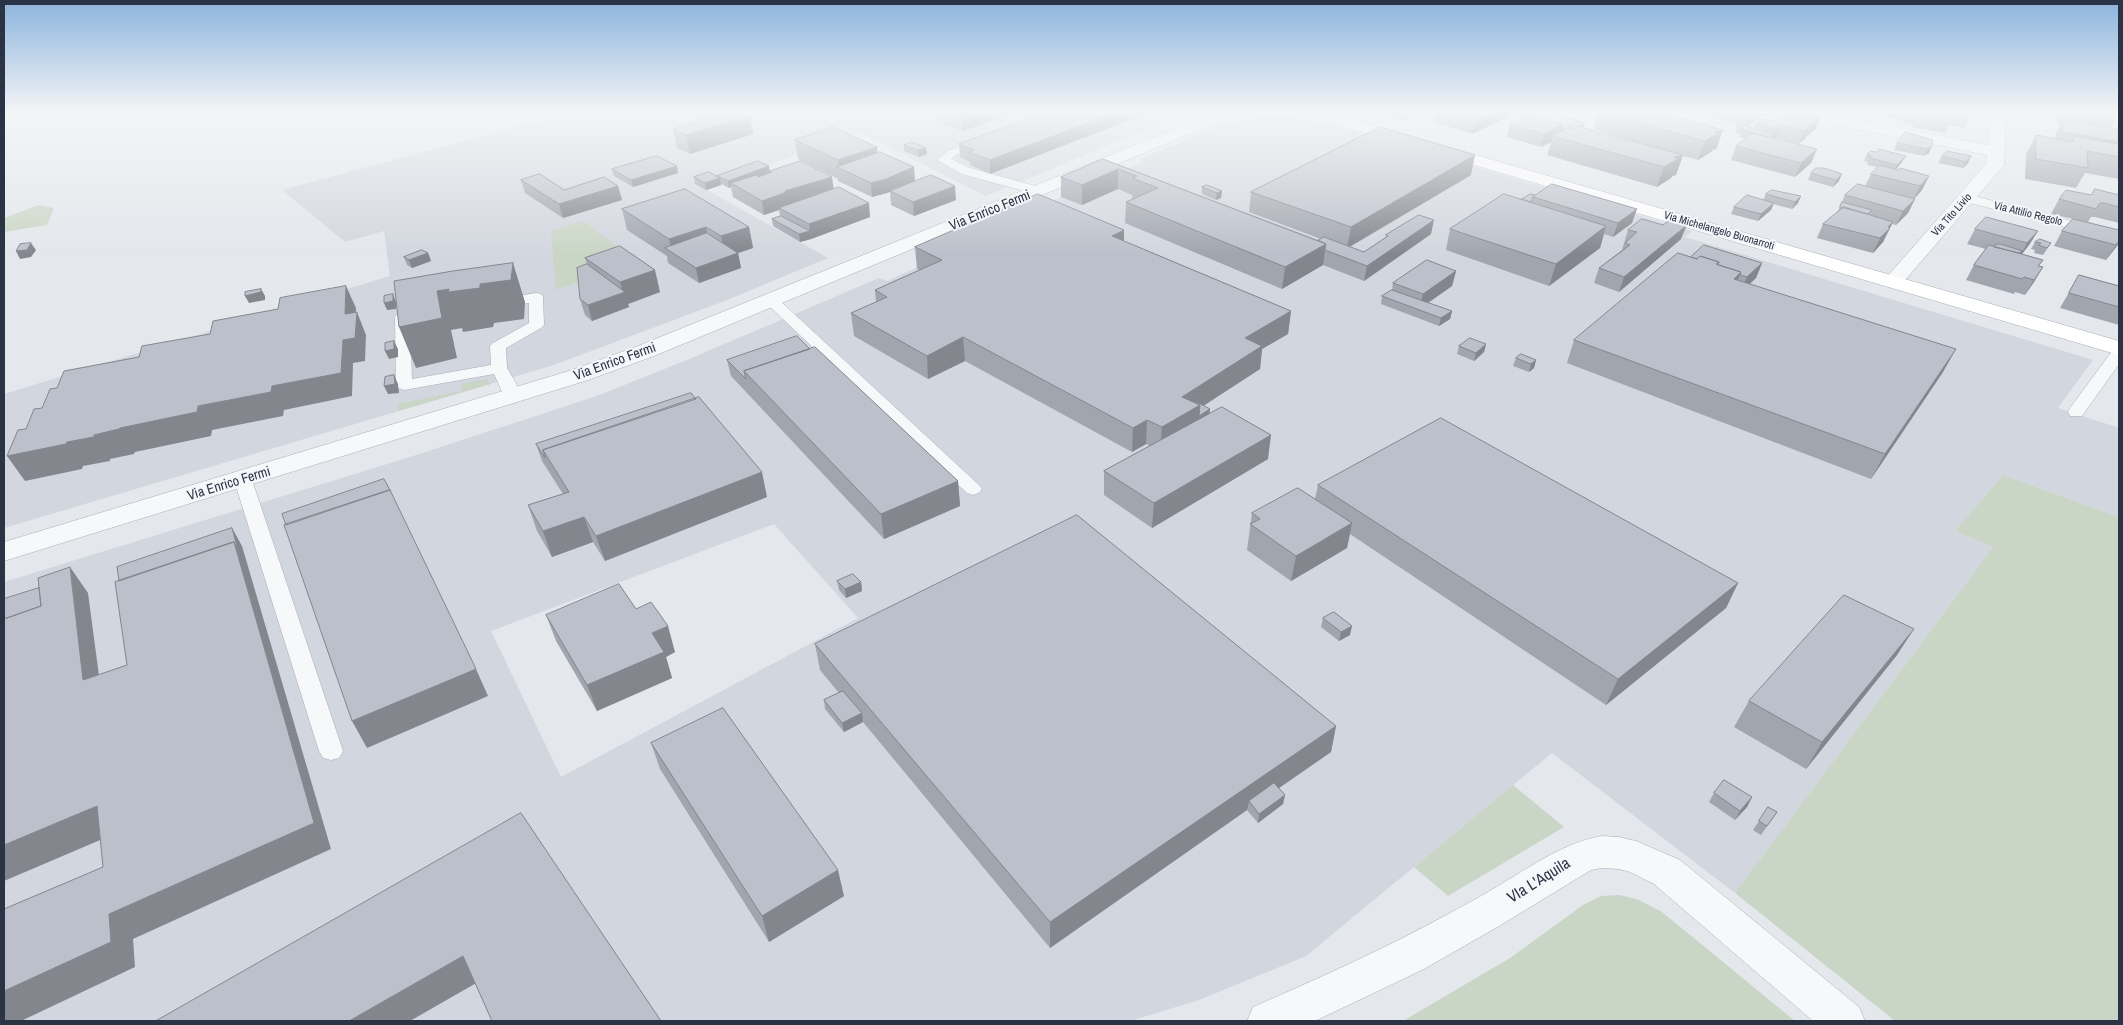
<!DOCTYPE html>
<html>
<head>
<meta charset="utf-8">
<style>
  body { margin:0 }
  #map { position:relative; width:2123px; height:1025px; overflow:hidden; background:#e4e7ec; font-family:"Archivo Narrow",sans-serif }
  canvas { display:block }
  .frame { position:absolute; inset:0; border:5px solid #2b3445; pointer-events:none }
</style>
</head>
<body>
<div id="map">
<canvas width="2123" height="1025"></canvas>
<div class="frame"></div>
</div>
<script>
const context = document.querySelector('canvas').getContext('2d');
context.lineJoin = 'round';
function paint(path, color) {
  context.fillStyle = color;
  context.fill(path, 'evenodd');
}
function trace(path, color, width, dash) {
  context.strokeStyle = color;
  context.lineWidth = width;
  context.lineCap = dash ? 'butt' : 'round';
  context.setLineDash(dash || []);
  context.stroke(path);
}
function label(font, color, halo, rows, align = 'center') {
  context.font = font + ' "Archivo Narrow",sans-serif';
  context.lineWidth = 4;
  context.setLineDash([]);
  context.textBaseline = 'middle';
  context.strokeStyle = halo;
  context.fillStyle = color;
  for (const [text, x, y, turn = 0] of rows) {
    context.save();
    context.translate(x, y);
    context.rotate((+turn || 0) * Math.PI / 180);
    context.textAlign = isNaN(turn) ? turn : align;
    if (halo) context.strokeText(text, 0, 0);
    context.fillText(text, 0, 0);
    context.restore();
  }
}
const built = new Path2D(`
  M544 112H1189L986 196 858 132 718 183 721 185 707 190 828 258 722 302 554 365 4 528V394L390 276 384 231 345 242 282 190 553 117Z
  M1262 116H1289L1320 121 1692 231 1685 237 2093 360 2058 408 2119 428V517L2003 475 1955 531 1993 547 1735 893 1552 753 1306 956 1199 1000 1130 1021H4V582L410 457 597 396 687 360 879 278 887 281 974 242 970 237 1143 162 1141 159 1227 122ZM774 524 858 618 561 777 491 631Z`);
const green = new Path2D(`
  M39 205 54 208 47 225 4 232V218Z
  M583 221 637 261 556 290 551 231Z
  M487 379 491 384 398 411V404L461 391V384Z
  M2003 475 2119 517V1021H1895L1735 893 1993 547 1955 531Z
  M1513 785 1564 827 1448 896 1414 867Z
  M1620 895 1639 900 1662 912 1795 1021H1403L1510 958 1583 905 1601 896Z`);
const lane = new Path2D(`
  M982 139 986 140 988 142 986 144 956 155 951 159 970 168 1043 188 1045 191 1043 194 1039 195 962 174 937 160 948 151Z
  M1966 194 2119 233V241L1962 201 1960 198 1962 195Z
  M536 293 541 294 543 297 544 325 541 328 506 348 507 368 516 383 520 397 518 400H506L494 374 404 390 398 388 396 385 395 317 397 314H413L415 317 410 321 412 379 491 365 490 346 493 343 529 323V303L499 307 494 306 492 303 494 300 499 299Z
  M771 296 776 297 979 485 982 489 979 493 973 495 967 493 766 303 764 300 766 297Z
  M2119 348V364L2082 416H2070L2068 412 2070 408 2113 350Z
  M243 474 249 476 252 480 343 751 339 758 331 760 323 758 319 751 234 480 237 476Z`);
const street = new Path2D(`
  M1210 112H1254L1252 115 1211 125 654 356 588 380 4 561V542L572 370 638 346 1195 121Z
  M1789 112H1819L1988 145 1990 112H2006L2004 165 1900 286 1893 288 1886 286 1883 282 1886 278 1986 164 1987 155 1797 117 1791 115Z
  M1602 836 1619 837 1636 841 1680 860 1859 1007 1865 1021H1813L1654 884 1630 872 1619 869 1602 868 1591 870 1499 926 1424 969 1315 1021H1247L1253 1007C1320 978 1386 948 1450 913 1471 902 1492 890 1513 877 1541 860 1568 842 1602 836Z`);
const secondary = new Path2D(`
  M1303 112H1327L2119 341V355L1305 115Z`);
const wall = new Path2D(`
  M938 112H1018L963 131 939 122Z
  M1048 112H1150L990 174 970 165V162L960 157 959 144Z
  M1382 112H1422L1403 120 1381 113Z
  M1436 112H1511L1510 116 1472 134 1433 122Z
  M1599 112H1657L1723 130 1716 149 1712 150 1711 152 1698 160 1683 156 1676 175 1672 176 1671 178 1657 187 1547 155 1551 142 1541 147 1507 137 1510 124 1559 123 1583 128 1652 147 1594 129Z
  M1702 112H1766L1765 115 1746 126 1754 128 1756 123 1772 121 1816 129 1806 137 1805 139 1798 144 1777 138 1775 139 1817 149 1811 163 1795 177 1731 160 1736 146 1746 139 1739 137 1740 134 1735 133 1737 126 1739 125 1706 116 1707 113Z
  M1843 112H1857L1855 114Z
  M1888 112H1972L1964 128 1949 125 1945 133 1912 127 1913 125 1902 122 1903 120 1886 117Z
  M2057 112H2065L2115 120 2110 128 2118 142V143L2119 144V179L2085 173 2076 188 2025 179 2026 154 2036 135 2055 139 2056 133 2060 125 2058 124Z
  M750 116 753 134 690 154 677 148 673 129 698 121 697 120Z
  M795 140 878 153 915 181 901 187 956 200 914 216 891 205 890 192 872 197 838 181V179L798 159Z
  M1933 140 1929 153 1924 156 1894 150 1897 143Z
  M904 145 926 148 927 154 919 157 904 151Z
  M1876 152 1906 156 1902 162 1896 169 1929 176 1922 190 1914 199H1915L1908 213 1896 225 1892 224 1883 242 1873 253 1817 238 1823 224 1837 213 1845 195 1865 186 1871 174 1878 167 1867 165 1868 162 1864 161 1867 154Z
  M1942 156H1971L1968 163 1963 168 1938 163Z
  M1103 159 1318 240 1321 239 1249 212 1251 192 1471 175 1350 247 1364 252 1386 237V235L1431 234 1364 281 1323 265 1282 289 1125 223 1126 202 1133 199 1132 198V195L1118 189 1082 205 1061 197V177Z
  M1816 168 1839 181 1833 187 1808 180 1811 173Z
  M612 169 678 173 633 187 614 176Z
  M770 171 834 189 870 217 811 239 800 242 773 226 772 219 780 216 779 210 764 215 733 197 731 187 729 188 721 184V185L706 190 695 184 694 177H717V176Z
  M521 180 564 190 618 186 622 200 563 218 525 193Z
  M1202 187 1222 191 1221 198 1216 200 1202 194Z
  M1531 194 1632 223 1613 237 1604 234 1600 248 1549 286 1446 250 1450 229 1522 200Z
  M1766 194 1801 196 1798 203 1792 209 1773 204 1771 210 1758 221 1731 214 1734 207 1763 200Z
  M2119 195V223L2095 217H2091L2088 222 2119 230V243L2106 260 2054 246 2062 231 2073 219 2051 214 2059 199Z
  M622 209 749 227 753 248 738 253 741 268 699 283 668 263 667 256 627 230Z
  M1975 229 2038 231 2029 245 2022 254 2043 260 2039 266 2034 282 2025 295 2015 292 2014 294 1966 280 1974 265 1986 249 1967 244Z
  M1124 230V241L1291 311 1288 334 1262 349 1260 369 1203 406 1210 413 1268 459 1152 528 1104 495V471L1150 446 1146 444 1132 452 965 361 928 379 854 336 851 313 876 302 875 290 920 270 917 269 915 247Z
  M1628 230 1681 239 1619 292 1594 283 1599 268 1622 250Z
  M2035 242 2051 243 2043 255 2034 253 2035 250 2031 249Z
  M428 253 431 261 412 268 407 265 404 257Z
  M1691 257 1762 263 1756 278 1750 284 1943 372 1871 479 1567 363 1574 340Z
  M585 258 660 292 628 304 629 307 592 321 585 315 580 299 587 264Z
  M1456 271 1452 286 1428 303 1452 311 1450 319 1439 326 1381 304 1382 296 1392 290 1393 283Z
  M2079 275 2119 286V325L2060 308Z
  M1486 344 1484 352 1474 361 1457 354 1459 346Z
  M810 349 958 481 960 506 884 539 731 376 727 360Z
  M1516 358 1536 360 1534 368 1529 372 1513 366Z
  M536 444 767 497 605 561 593 542 552 557 537 531 528 505 563 494 542 461Z
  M1318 485 1738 583 1726 608 1606 705 1350 534 1347 548 1291 581 1247 550 1252 513 1315 499Z
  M837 581 861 582 862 591 846 598 839 590Z
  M636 609 675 652 666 657 672 678 597 711 556 641 546 615Z
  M1323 618 1350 635 1339 641 1321 627Z
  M815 644 1336 726 1331 752 1279 788 1285 795 1283 804 1258 823 1247 810 1050 948 863 722 844 732 825 709 824 700 839 693 820 670Z
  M1897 655 1806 769 1734 727 1749 701Z
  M651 743 844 896 769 942 660 769Z
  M1714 793 1752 797 1747 807 1735 820 1709 802Z
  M1777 812 1761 835 1753 830 1759 821Z`);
const shadedWall = new Path2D(`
  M962 112H1018L963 131Z
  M1117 112H1150L990 174V160Z
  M1404 112H1422L1403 120Z
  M1496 112H1511L1510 116 1472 134 1475 122Z
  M1750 112H1766L1765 115 1745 127Z
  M1956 113 1949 125 1945 133 1951 120Z
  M750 116 753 134 690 154 686 135Z
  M1821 116 1816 129 1806 137 1805 139 1798 144 1803 131Z
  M1585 123 1583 130 1573 129Z
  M1563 124 1560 137 1552 136 1551 142 1541 147 1544 134Z
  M1782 125 1777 138 1771 142 1776 129Z
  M1723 130 1716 149 1712 150 1711 152 1698 160 1705 141 1717 131Z
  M1932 146 1929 153 1924 156 1927 149Z
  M877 147 879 166 839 168 838 160Z
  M926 148 927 154 919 157 918 150Z
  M1817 149 1811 163 1795 177 1801 163Z
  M1475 155 1471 175 1347 248 1351 227Z
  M1683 155 1676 175 1672 176 1671 178 1657 187 1664 167 1674 157Z
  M1906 156 1902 162 1894 172 1897 165Z
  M1971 156 1968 163 1963 168 1966 162Z
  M677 166 678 173 633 187 631 180Z
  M769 166 770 173 735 186 731 183V187L729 188 728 181Z
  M914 167 915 181 887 193 872 197 871 183Z
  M1118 169V189L1082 205V185Z
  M1842 174 1839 181 1833 187 1836 180Z
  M1929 176 1922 190 1913 200 1920 186Z
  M832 177 834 191 779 208V210L764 215 762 201 785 191Z
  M720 178 721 185 706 190 705 183Z
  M618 186 622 200 563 218 559 204Z
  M955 186 956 200 914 216 913 202Z
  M1222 191 1221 198 1216 200 1217 193Z
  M1801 196 1798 203 1792 209 1795 202Z
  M1915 199 1908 213 1896 225 1903 211Z
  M869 203 870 217 811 239 809 224Z
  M1774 203 1771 210 1758 221 1761 214Z
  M1637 209 1632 223 1613 237 1618 223Z
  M1434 220 1431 234 1364 281 1367 266Z
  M1893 222 1883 242 1873 253 1880 238 1888 227Z
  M1687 225 1681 239 1619 292 1624 277Z
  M1606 226 1600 248 1549 286 1556 264Z
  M706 227 710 248 672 252 669 239Z
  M749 227 753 248 738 253 741 268 699 283 696 268 725 258 721 236Z
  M1124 230V251L1112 236Z
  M810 231 811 239 800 242 799 234Z
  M2038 231 2029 245 2019 258 2017 255 2023 251 2027 243Z
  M2119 241V243L2117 246 2106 260Z
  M31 243 36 250 31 257 20 259 16 251Z
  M1326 244 1323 265 1282 289 1285 267Z
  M428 253 431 261 412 268 409 260Z
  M513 263 525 302 524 319 494 323 493 327 463 332 462 328 451 330 457 358 416 368 399 327 437 291 480 284Z
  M1762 263 1756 278 1740 292 1747 277Z
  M2043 267 2034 282 2025 295 2034 280Z
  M655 270 660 292 628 304 629 307 592 321 588 305 623 293 620 282Z
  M1456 271 1452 286 1419 309 1423 294Z
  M1741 272 1732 294 1734 279Z
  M346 286 356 308 354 337 345 314Z
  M261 289 265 296V300L249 303 245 296Z
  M393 294 396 302V309L387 310 384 303Z
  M1291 311 1288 334 1262 349 1260 369 1200 408 1210 409 1209 418 1160 452 1162 427 1182 397 1245 338Z
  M1452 311 1450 319 1439 326 1441 318Z
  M357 312 366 335 365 361 353 363 352 396 284 410 283 416 212 430 211 436 135 452 134 454 110 459V461L83 466 82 469 25 481 7 456 94 435 272 386 343 340Z
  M963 337 965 361 928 379 927 356Z
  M394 341 398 349V357L389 359 385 351Z
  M1486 344 1484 352 1474 361 1476 353Z
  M1956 349 1943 372 1871 479 1885 454Z
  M1536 360 1534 368 1529 372 1531 364Z
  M394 375 398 384 399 393 388 394 384 386Z
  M1147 420 1146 444 1132 452 1133 428Z
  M1271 435 1268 459 1152 528 1154 503Z
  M762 472 767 497 605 561 596 536Z
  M958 481 960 506 884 539 881 514Z
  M584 517 593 542 552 557 543 531Z
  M1352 523 1347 548 1291 581 1296 556Z
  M232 528 242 546 331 849 133 939 135 967 21 1021H4V991L109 914 314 823 234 542Z
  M70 567 88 593 103 706 83 680Z
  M861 582 862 591 846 598 845 589Z
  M1738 583 1726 608 1606 705 1618 679Z
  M668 626 675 652 666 657 672 678 597 711 587 685 652 633Z
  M1352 626 1350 635 1339 641 1341 632Z
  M1914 629 1897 655 1806 769 1822 742Z
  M476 669 488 696 367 748 352 721Z
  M862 713 863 722 844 732 842 723Z
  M1336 726 1331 752 1253 806 1249 801 1247 810 1050 948V922Z
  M1285 795 1283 804 1258 823 1259 814Z
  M1752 797 1747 807 1735 820 1740 811Z
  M97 806 119 832 4 881V845Z
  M838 870 844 896 769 942 762 916Z
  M463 956 478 982 410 1021H349Z`);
const building = new Path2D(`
  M723 112H741L750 116 686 135 673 129 699 121 697 120Z
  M1048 112H1117L990 160 969 152 974 150 959 144Z
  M1443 112H1496L1475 122Z
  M1603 112H1657L1723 130 1717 131 1715 132 1718 133 1705 141Z
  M1795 112H1805L1821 116 1808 126H1810L1803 131 1782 125 1776 129 1756 123 1763 119 1772 121 1784 115 1788 116Z
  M1918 112H1972L1970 115 1956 113 1951 120 1918 114 1919 112Z
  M2066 112H2114L2115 120Z
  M1529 114 1563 124 1544 134 1510 124Z
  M1567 118 1585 123 1578 127 1573 125 1569 127V128H1567L1561 131 1563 124 1559 123Z
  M2063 120 2117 129 2118 142 2062 132Z
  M1741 124 1772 134 1768 137 1741 130 1744 128 1737 126Z
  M1573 125 1683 155 1674 157 1678 159 1664 167 1552 136 1567 128 1574 129 1569 127Z
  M833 127 877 147 838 160 795 140Z
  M1380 127 1475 155 1351 227 1251 192Z
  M1905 132 1933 140 1932 146 1927 149 1897 143Z
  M1753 133 1817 149 1801 163 1736 146Z
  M2036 135 2073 142 2074 136 2119 144V157L2087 151 2088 168 2036 159Z
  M912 142 926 148 918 150 904 145Z
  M1879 149 1906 156 1897 165 1870 158 1872 156 1867 154 1871 151 1876 152Z
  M1947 151 1971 156 1966 162 1942 156Z
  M880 152 914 167 886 179 871 183 837 167Z
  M657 156 677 166 631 180 612 169Z
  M1103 159 1326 244 1285 267 1126 202 1158 188 1132 178 1137 176 1118 169 1082 185 1061 177Z
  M758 161 769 166 728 181 717 176Z
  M801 161 832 177 785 191 787 192 762 201 731 183 756 175 758 177 772 172 770 171Z
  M1880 165 1898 170 1900 168 1929 176 1920 186 1871 174Z
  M1816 168H1824L1842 174 1836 180 1811 173Z
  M709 172 720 178 705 183 694 177Z
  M540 174 564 190 604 177 618 186 559 204 521 180Z
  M931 175 955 186 913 202 890 191Z
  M1552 184 1637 209 1618 223 1533 197Z
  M1858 184 1915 199 1903 211 1845 195Z
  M1207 185 1222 191 1217 193 1202 187Z
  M839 187 869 203 809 224 779 208Z
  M685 189 749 227 721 236 706 227 669 239 622 209Z
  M2095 189 2119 195V207L2104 203H2100L2096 209 2059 199 2066 190 2091 195Z
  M1772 190 1801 196 1795 202 1766 194Z
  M1038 194 1124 230 1112 236 1291 311 1245 338 1262 346 1182 397 1200 405 1162 427 1147 420 1133 428 963 337 927 356 851 313 887 297 875 290 942 260 915 247Z
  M1504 194 1606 226 1556 264 1450 229Z
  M1531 194 1535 195 1533 197 1531 202 1522 199Z
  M1747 195 1774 203 1761 214 1734 207Z
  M1842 202 1872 210 1868 214 1840 207Z
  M1844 207 1893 222 1888 227 1890 228 1880 238 1823 224Z
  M1419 215 1434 220 1367 266 1325 250 1326 244 1318 240 1324 237 1364 252 1388 236 1386 235Z
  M781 216 810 231 799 234 772 219Z
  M1986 217 2038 231 2027 243 1975 229Z
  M1642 219 1663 225 1670 220 1687 225 1624 277 1599 268 1630 245 1625 243 1637 232 1628 230Z
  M2073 219 2119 230V241L2116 245 2062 231Z
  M707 233 738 253 696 268 665 248Z
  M2040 239 2051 243 2047 248 2038 245 2041 243 2035 242Z
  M31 243 27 250 16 251 20 244Z
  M2000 244 2023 251 2019 253 1994 247 1995 245Z
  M1704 245 1762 263 1747 277 1740 275 1741 272 1718 265 1719 262 1700 256 1697 259 1691 257Z
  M1989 245 2043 260 2038 266 2043 267 2034 280 2024 277 2022 279 1974 265Z
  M620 246 655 270 620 282 585 258Z
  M422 250 428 253 409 260 404 257Z
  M1678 253 1697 259 1700 256 1719 262 1716 264 1741 272 1734 279 1956 349 1885 454 1574 340Z
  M1427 260 1456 271 1423 294 1393 283Z
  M513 263 511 280 480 284V288L448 292 449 289 437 291 442 318 399 327 394 281 453 271Z
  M587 264 625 292 588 305 580 299 577 268Z
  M2079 275 2119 286V307L2069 293Z
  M346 286 345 314 357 312 355 338 343 340 341 373 272 386 271 392 198 406 197 412 120 428 119 429 94 435V437L67 442 66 444 7 456 18 430 26 429 34 409 42 408 50 389 57 388 64 371 139 357 142 346 210 334 213 321 278 309 280 298Z
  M261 289V292L245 296V292Z
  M1392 290 1452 311 1441 318 1382 296Z
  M393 294V301L384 303V296Z
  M797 336 810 349 744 371 746 379 727 360Z
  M1470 338 1486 344 1476 353 1459 346Z
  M394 341V349L385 351V343Z
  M815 347 958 481 881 514 744 371Z
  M1521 354 1536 360 1531 364 1516 358Z
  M394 375 395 384 384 386 385 377Z
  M691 393 696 399 543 450 545 458 536 444Z
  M699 397 762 472 596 536 584 517 543 531 528 505 569 492 543 450Z
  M1197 402 1210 409 1199 416 1200 405 1196 403Z
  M1222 407 1271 435 1154 503 1104 471Z
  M1441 418 1738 583 1618 679 1318 485Z
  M384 479 390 490 286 525 282 514Z
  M1298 488 1352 523 1296 556 1250 524 1260 519 1252 513Z
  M390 490 476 669 352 721 284 525Z
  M1077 515 1336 726 1050 922 815 644Z
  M232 528 238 550 234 542 119 581 117 567Z
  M234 542 314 823 109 914 111 942 4 991V909L103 867 97 806 4 845V619L41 606 38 578 70 567 83 680 127 665 115 582Z
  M853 574 861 582 845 589 837 581Z
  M619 584 636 609 651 602 668 626 652 633 664 652 587 685 546 615Z
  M39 588 41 606 4 619V599Z
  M1844 595 1914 629 1822 742 1749 701Z
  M1334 612 1352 626 1341 632 1323 618Z
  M843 691 862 713 842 723 824 700Z
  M723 708 838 870 762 916 651 743Z
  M1724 780 1752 797 1740 811 1714 793Z
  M1274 783 1285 795 1259 814 1249 801Z
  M1768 807 1777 812 1767 826 1759 821Z
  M521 813 661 1021H492L463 956 349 1021H156Z`);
const farStreetnames = [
  ["Via Attilio Regolo",2028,214,14],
  ["Via Tito Livio",1952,215,-48],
  ["Via Michelangelo Buonarroti",1719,231,16]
];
const streetNames = [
  ["Via Enrico Fermi",990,211,-22],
  ["Via Enrico Fermi",615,362,-20],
  ["Via Enrico Fermi",229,484,-17]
];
const nearStreetnames = [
  ["VIa L'Aquila",1539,881,-32]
];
paint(built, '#d2d6de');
paint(green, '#c9d6c5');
trace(lane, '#a9aeb7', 1);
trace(street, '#a9aeb7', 1);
trace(secondary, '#a9aeb7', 1);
paint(lane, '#f7f8fa');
paint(street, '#f7f8fa');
paint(secondary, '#fff');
paint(wall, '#a1a5ae');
paint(shadedWall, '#83868d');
paint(building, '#bbc0ca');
trace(building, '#83868d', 1);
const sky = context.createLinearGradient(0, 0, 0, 255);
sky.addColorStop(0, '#8bb4dd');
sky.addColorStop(0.44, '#f3f4f6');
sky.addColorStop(1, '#f3f4f600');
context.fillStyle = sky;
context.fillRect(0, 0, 2123, 255);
label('11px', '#2b3445', '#f4f6f9', farStreetnames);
label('14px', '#2b3445', '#f4f6f9', streetNames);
label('16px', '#2b3445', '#f4f6f9', nearStreetnames);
</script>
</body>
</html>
